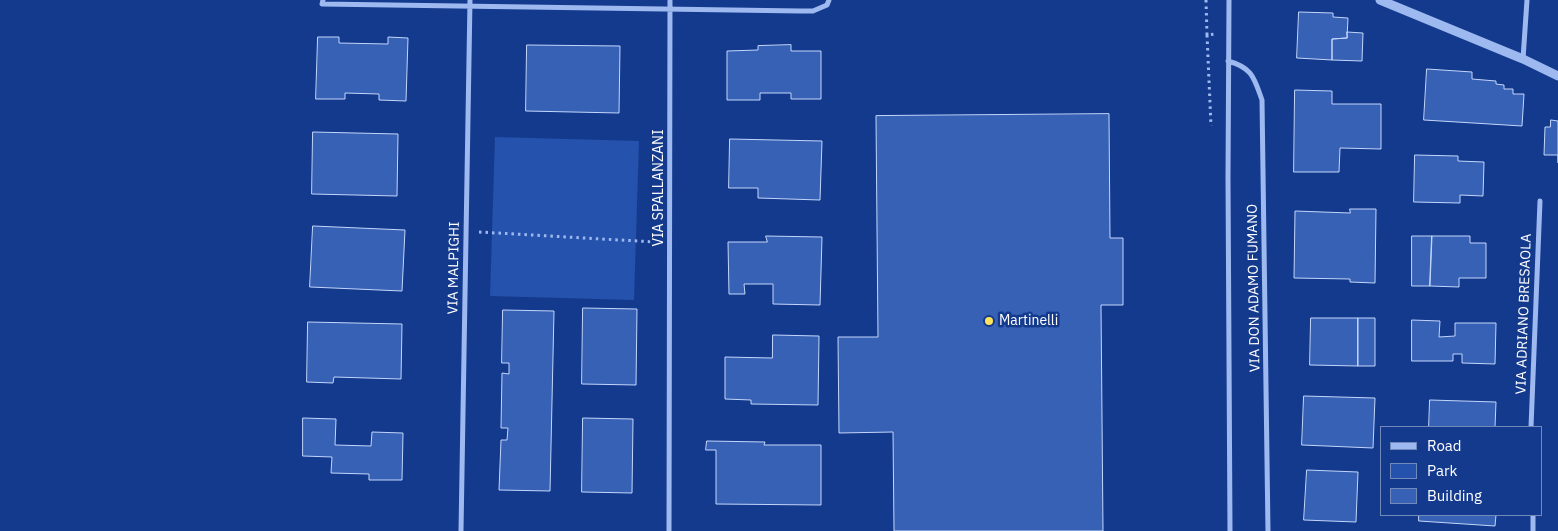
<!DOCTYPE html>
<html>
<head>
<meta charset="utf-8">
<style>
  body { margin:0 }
  #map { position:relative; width:1558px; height:531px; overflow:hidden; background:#143a8d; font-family:"IBM Plex Sans",sans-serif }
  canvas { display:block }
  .legend { position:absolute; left:1380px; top:426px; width:162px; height:90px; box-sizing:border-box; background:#143a8d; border:1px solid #7289bb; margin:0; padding:6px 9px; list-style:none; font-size:15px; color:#fff }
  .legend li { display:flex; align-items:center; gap:10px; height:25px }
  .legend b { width:25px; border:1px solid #7289bb }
</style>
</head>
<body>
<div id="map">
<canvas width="1558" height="531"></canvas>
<ul class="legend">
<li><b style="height:6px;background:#9db9f0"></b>Road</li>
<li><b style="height:14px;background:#2552ac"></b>Park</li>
<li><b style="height:14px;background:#3761b4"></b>Building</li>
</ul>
</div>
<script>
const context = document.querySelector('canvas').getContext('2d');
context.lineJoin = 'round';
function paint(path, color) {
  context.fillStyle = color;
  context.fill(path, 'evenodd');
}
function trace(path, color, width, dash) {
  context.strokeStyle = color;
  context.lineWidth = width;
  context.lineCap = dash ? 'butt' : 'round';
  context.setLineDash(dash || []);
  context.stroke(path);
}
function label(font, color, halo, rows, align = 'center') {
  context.font = font + ' "IBM Plex Sans",sans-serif';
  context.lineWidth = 5;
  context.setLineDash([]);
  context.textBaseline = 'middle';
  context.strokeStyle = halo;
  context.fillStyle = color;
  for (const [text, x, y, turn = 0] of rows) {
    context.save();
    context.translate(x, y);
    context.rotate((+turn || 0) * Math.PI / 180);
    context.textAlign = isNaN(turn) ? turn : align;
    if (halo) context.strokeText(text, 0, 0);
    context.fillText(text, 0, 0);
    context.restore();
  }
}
const green = new Path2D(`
  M495 137 639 141 634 300 490 296Z`);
const building = new Path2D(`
  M1299 12 1333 13V17L1348 18 1347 38 1332 39V60L1297 58Z
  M1347 32 1363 33 1362 61 1332 60V39L1347 38Z
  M318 37H339V43L388 44V37L408 38 406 101 379 100V94L345 93V99H316Z
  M527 45 620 46 619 113 526 111Z
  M791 45V51H821V99H791V93H760V100H727V51L758 50V46Z
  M1427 69 1472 72V79L1496 81V84L1504 85V89H1513V94H1524L1522 126 1424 120Z
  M1295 90 1332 91V104H1381V149L1340 148 1339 172H1294Z
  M1109 114 1110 238H1123V305H1101L1103 531H894L893 432 839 433 838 337H878L876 116Z
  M1551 120 1558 121V163V155H1544L1545 127H1550Z
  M313 132 398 134 397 196 312 194Z
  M730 139 822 141 820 200 758 198V188H729Z
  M1415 155 1458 156V161L1484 162 1483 196 1460 195V203L1414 202Z
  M1350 209H1376L1375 283 1350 282V279L1294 278 1295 211 1350 213Z
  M313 226 405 230 402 291 310 287Z
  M766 236 822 237 820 305 773 304V284H744L745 294H729L728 242H767Z
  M1412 236H1432L1430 286H1412Z
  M1432 236H1470V243H1486V278H1459V287L1430 286Z
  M583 308 637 309 636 385 582 384Z
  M503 310 554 311 550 491 499 490 501 440H507L508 428H501L502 373 509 374V363H502Z
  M1311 318H1358V366L1310 365Z
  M1358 318H1375V366H1358Z
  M1412 320 1440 321 1439 337 1455 336V323H1496L1495 364 1462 363V354H1453V361H1412Z
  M308 322 402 324 401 379 334 377 333 383 307 382Z
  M773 335 819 336 818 405 751 404V400L725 399V357L772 358Z
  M1304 396 1375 398 1373 448 1302 445Z
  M1430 400 1496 402 1495 427H1429Z
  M303 418 336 419 335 445 371 446 372 432 403 433 402 480H369V474L331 473 332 457 303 456Z
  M583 418 633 419 632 493 582 492Z
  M707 441 765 442 764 445H821V505L716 504V450H706Z
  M1307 470 1358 472 1356 522 1304 520Z
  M1419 515H1496L1495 526 1419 521Z`);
const path = new Path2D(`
  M1206 0 1207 35 1215 34
  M1207 35 1211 126
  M479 232 655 242`);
const minor = new Path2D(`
  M323 0 322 4 800 11H813L827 5 829 0
  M1229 0 1228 178 1230 531
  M1523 59 1527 0
  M1228 61C1253 68 1254 78 1262 100L1268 531
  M1531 427 1540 201
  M1533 515V531
  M461 531 470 0
  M669 531 670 0`);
const tertiary = new Path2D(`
  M1380 0 1523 59 1558 76`);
const markers = [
  [989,321,5,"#ffe35c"]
];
const streetNames = [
  ["VIA SPALLANZANI",659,188,-90],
  ["VIA MALPIGHI",454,268,-89],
  ["VIA DON ADAMO FUMANO",1254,288,-91],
  ["VIA ADRIANO BRESAOLA",1524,314,-88]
];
const poiNames = [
  ["Martinelli",999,321]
];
paint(green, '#2552ac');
paint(building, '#3761b4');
trace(building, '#c3d6fc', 1);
trace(path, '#9db9f0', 3, [2.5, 4]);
trace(minor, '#9db9f0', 5);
trace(tertiary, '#9db9f0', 9);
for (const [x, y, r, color] of markers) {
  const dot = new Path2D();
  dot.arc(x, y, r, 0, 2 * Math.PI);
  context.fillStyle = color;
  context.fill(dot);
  trace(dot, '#143a8d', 2);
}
label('14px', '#fff', '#143a8d', streetNames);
label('14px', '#fff', '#143a8d', poiNames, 'left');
</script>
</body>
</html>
